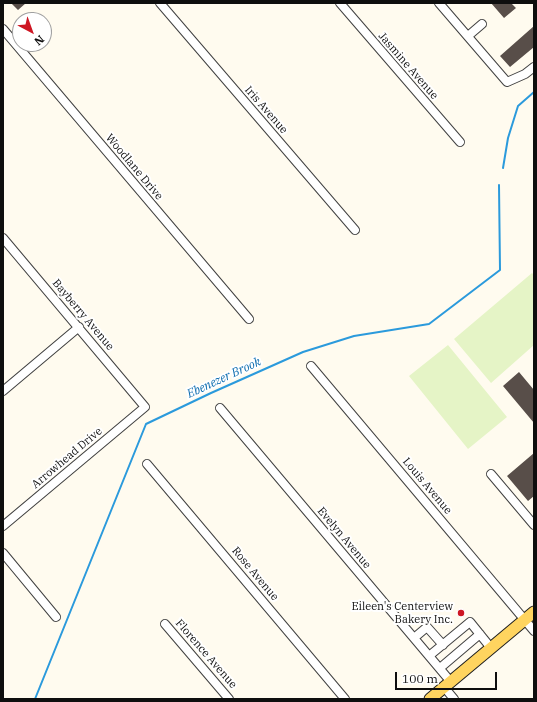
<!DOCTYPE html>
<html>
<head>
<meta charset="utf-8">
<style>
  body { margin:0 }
  #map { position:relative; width:537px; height:702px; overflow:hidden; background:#fffbef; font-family:"IBM Plex Serif",serif }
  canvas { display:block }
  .frame { position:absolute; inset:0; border:4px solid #0e0e0e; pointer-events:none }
  .north { position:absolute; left:12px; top:12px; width:40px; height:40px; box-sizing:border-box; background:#fff; border:1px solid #9f9f9f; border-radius:50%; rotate:139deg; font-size:11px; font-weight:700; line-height:16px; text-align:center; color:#0e0e0e }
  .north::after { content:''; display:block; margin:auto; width:14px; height:18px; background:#ce1623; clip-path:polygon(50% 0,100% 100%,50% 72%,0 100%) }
  .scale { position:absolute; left:395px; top:672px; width:102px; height:18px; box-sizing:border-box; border:2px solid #0e0e0e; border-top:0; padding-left:5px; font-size:12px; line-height:14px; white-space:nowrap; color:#0e0e0e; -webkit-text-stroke:3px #fff; paint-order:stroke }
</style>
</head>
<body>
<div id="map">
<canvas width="537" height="702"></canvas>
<div class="frame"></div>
<div class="north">N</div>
<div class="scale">100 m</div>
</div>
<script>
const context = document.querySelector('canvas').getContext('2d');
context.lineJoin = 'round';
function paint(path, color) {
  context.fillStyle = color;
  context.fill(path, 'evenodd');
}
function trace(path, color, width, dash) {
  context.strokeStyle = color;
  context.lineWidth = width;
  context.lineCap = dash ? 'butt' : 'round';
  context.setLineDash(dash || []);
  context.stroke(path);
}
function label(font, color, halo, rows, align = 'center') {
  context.font = font + ' "IBM Plex Serif",serif';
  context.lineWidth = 4;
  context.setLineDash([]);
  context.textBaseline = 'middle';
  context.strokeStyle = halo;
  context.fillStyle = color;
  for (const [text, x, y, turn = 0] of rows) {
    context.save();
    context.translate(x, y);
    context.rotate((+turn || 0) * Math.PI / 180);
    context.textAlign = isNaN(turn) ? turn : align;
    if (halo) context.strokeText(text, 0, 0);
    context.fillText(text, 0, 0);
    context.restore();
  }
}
const pitch = new Path2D(`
  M532 273 534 275V345L491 383 454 339Z
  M448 345 507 417 468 449 409 376Z`);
const stream = new Path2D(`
  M503 168 508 138 518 106 534 92
  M35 699 146 424 211 393 303 352 354 336 429 324 500 270 499 185`);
const building = new Path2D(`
  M11 3H26L18 10Z
  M491 3H511L516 8 504 18Z
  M534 26V47L510 67 500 56Z
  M519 372 534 390V423L503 386Z
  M534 453V496L528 501 507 476Z`);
const minor = new Path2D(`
  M160 3 355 230
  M340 3 460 142
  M439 3 507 82 525 74 534 67
  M3 29 249 319
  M468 36 482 24
  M3 238 145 407 3 526
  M311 366 534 631
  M3 391 79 327
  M220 408 451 682
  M147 464 345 699
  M491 474 534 525
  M3 553 56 617
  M165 624 229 699
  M414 638 427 627 443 645
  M429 656 470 622 491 648
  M440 668 480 634
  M444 687 454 699`);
const major = new Path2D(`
  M430 699 534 612`);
const markers = [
  [461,613,4,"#ce1623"]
];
const streetNames = [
  ["Jasmine Avenue",408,66,49],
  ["Iris Avenue",266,110,49],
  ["Woodlane Drive",134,167,50],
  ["Bayberry Avenue",83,315,50],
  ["Arrowhead Drive",67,458,-40],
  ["Louis Avenue",427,486,50],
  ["Evelyn Avenue",344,538,50],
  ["Rose Avenue",255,574,50],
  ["Florence Avenue",206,654,49]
];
const poiNames = [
  ["Eileen's Centerview",453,607],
  ["Bakery Inc.",453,620]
];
const waterNames = [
  ["Ebenezer Brook",224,378,-25]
];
paint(pitch, '#e5f4c6');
trace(stream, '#2b9adc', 2);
paint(building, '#584e49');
trace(minor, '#414141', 10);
trace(major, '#1f1f1f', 13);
trace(minor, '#fff', 8);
trace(major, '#ffd45f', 11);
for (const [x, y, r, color] of markers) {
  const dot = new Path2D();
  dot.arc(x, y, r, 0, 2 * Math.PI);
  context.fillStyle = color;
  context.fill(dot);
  trace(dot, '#fff', 1.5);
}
label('11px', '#0e0e0e', '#fff', streetNames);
label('11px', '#0e0e0e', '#fff', poiNames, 'right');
label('italic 12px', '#096aae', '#fff', waterNames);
</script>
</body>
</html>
